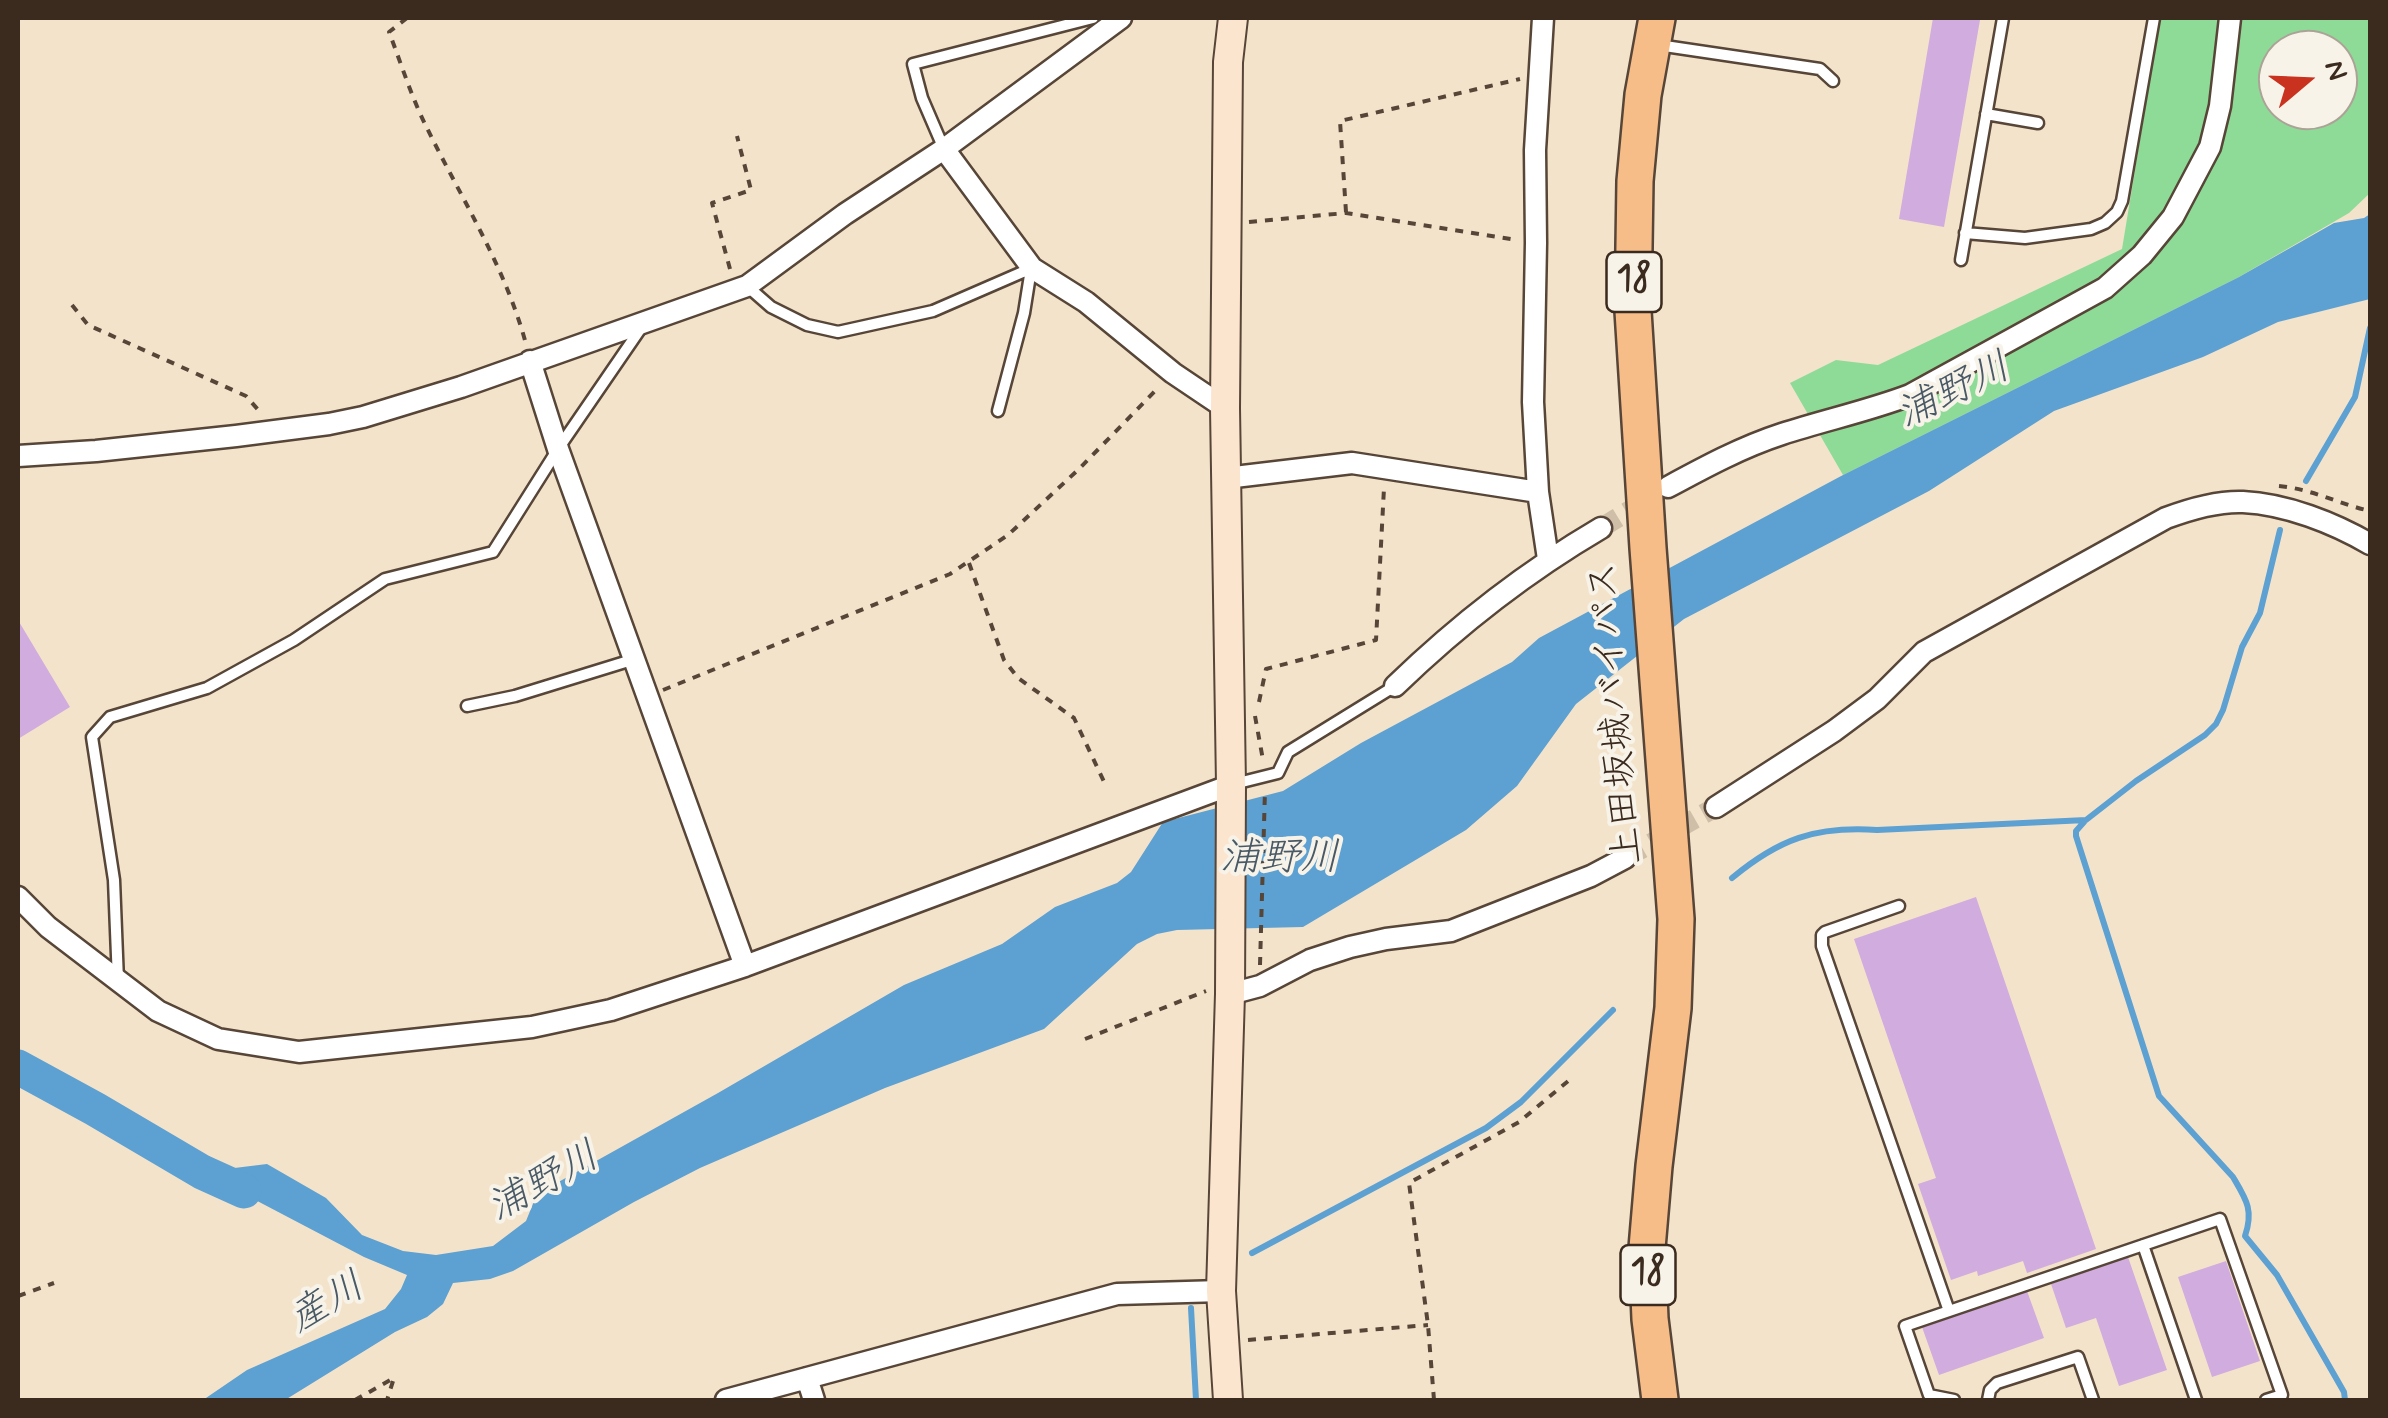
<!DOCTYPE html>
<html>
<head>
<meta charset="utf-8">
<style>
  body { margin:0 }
  #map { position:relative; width:2388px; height:1418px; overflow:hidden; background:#f4e3cb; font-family:Mynerve,sans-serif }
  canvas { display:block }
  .frame { position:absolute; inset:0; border:20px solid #3b2a1e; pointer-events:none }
  .north { position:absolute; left:2258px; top:30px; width:100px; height:100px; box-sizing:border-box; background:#f7f3e8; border:2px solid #aca397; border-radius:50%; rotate:71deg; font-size:28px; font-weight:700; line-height:40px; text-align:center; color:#3b2a1e }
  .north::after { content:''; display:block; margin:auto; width:35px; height:45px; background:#c8321e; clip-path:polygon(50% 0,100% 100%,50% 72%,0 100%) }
</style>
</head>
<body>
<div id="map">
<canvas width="2388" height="1418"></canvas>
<div class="frame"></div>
<div class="north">N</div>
</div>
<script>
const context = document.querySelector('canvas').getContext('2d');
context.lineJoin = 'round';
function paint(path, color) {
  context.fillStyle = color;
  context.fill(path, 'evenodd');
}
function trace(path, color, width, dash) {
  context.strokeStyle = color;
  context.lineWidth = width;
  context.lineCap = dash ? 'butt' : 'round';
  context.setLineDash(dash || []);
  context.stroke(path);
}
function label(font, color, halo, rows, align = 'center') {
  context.font = font + ' Mynerve,"Klee One",sans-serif';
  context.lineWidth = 8;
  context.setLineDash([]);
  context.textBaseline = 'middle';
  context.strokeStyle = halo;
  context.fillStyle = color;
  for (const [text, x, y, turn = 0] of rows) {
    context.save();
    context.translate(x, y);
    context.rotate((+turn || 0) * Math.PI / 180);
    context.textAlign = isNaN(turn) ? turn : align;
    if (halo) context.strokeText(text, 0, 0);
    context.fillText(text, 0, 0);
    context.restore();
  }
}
const green = new Path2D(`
  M2160 18H2370V193L2349 213 2239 277 1843 475 1790 383 1836 360 1878 365 2122 249ZM2278 50H2338V110H2278Z`);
const water = new Path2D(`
  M2370 214V299L2278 322 2203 357 2054 411 1929 491 1684 619 1576 704 1517 786 1466 830 1303 927 1177 930 1157 934 1137 944 1044 1029 885 1088 700 1168 634 1202 513 1271 490 1279 453 1283 443 1304 427 1317 395 1332 285 1400H203L247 1370 385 1309 401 1289 407 1275 364 1257 202 1172 267 1164 326 1198 362 1235 403 1251 436 1255 493 1246 526 1221 537 1194 718 1093 904 985 1002 944 1055 907 1117 883 1131 872 1163 822 1283 791 1361 743 1512 662 1539 638 1843 475 2239 277 2334 223 2364 218Z`);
const stream = new Path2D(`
  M2306 481 2355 397 2370 328
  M2084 822 2076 831V836L2159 1096 2233 1177C2246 1199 2254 1210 2245 1236L2277 1275 2344 1392 2345 1400
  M1732 878C1779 839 1815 826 1877 830L2086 820 2136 781 2205 735 2216 724 2223 710 2242 647 2260 613 2280 530
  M1252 1253 1486 1128 1521 1102 1613 1010
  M1191 1308 1196 1400`);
const river = new Path2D(`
  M18 1067 95 1109 202 1172 244 1191`);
const building = new Path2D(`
  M1933 18H1963L1980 20 1944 227 1899 219Z
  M18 620 70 707 18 739Z
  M1976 897 2096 1249 2027 1273 2023 1261 1978 1276 1977 1271 1951 1280 1918 1184 1936 1178 1854 939Z
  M2128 1257 2167 1370 2119 1386 2096 1318 2066 1328 2051 1284Z
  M2226 1261 2260 1361 2212 1377 2178 1277Z
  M2027 1291 2044 1338 1939 1375 1922 1327Z`);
const streetTunnel = new Path2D(`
  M1601 528 1650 498
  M1625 858 1716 807`);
const path = new Path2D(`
  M407 18 389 32C401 63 411 96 426 126 461 198 505 266 526 344
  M520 18H521
  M1346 212 1340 121 1520 79
  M1249 222 1346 213 1517 240
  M730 269 712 203 751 190 737 136
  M72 305 88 325 246 396 260 412
  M2279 486C2312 489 2339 504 2370 511
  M969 563 1004 660 1018 678 1074 718 1106 786
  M663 690 950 574 1008 535 1080 468 1159 387
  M1259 702 1266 669 1376 640 1384 488
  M1255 716 1263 760
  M1260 965 1265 790
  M1085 1039 1206 991
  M18 1296 54 1283
  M1248 1340 1428 1325
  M355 1400 394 1378 387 1400
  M1434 1400 1428 1325 1409 1183 1519 1122 1573 1077`);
const lane = new Path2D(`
  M1658 45 1820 69 1833 81
  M1986 114 2038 123
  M944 149 922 98 913 64 1093 18
  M1965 233 2025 238 2091 229 2105 223 2117 212 2122 201 2154 18
  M1961 260 2003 18
  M747 286 771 307 807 325 838 332 933 311 1032 268
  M998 411 1024 313 1031 269
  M467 706 515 696 635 659
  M1234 784 1278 773 1288 752 1395 686
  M1899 906 1825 932 1822 935V946L1949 1311
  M118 981 114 880 92 737 110 717 207 688 294 640 385 579 493 552 558 449 641 328
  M2143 1245 2196 1400
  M1954 1400 1929 1395 1905 1326 2220 1219 2282 1395 2266 1400
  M1988 1400 1990 1390 1997 1383 2078 1357 2093 1400`);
const street = new Path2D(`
  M1543 18 1535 150 1536 243 1533 402 1538 492 1548 559
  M944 149 1032 268 1086 302 1173 373 1225 408
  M530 361 558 449 745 966
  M18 456 96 451 236 436 329 424 363 417 461 387 747 286 845 214 944 149 1121 18
  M1226 478 1352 463 1538 492
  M1668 487C1705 467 1742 447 1782 434 1825 420 1868 411 1910 395L2105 288 2142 255 2173 217 2210 147 2220 106 2230 18
  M1395 686C1457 626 1526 572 1601 528
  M1716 807 1834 731 1877 699 1924 652 2166 518C2190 509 2217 501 2243 502 2286 504 2334 523 2370 544
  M18 897 48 927 158 1011 218 1039 299 1052 532 1027 611 1010 745 966 1231 785
  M1230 994 1260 986 1310 960 1350 947 1386 939 1451 931 1591 876 1625 858
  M807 1378 814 1400
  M726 1400 1117 1294 1221 1291`);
const secondary = new Path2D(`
  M1228 1400 1221 1291 1230 994 1231 785 1225 408 1228 62 1233 18`);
const highway = new Path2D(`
  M1657 18 1643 95 1635 181 1633 311 1648 548 1676 919 1673 1008 1654 1166 1647 1248 1650 1319 1660 1400`);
const shields = [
  [1634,282,55],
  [1648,1275,55]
];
const shieldNames = [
  ["18",1634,282],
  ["18",1648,1275]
];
const streetNames = [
  ["上田坂城バイパス",1618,713,-95]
];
const waterNames = [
  ["浦野川",1955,393,-26],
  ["浦野川",1280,861],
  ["浦野川",545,1184,-29],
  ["産川",328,1305,-30]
];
paint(green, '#8edb98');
paint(water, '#5da0d2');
trace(stream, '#5da0d2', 6);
trace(river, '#5da0d2', 35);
paint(building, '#d1acde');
trace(streetTunnel, '#cfbea8', 20, [20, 10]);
trace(lane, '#574638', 15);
trace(street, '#574638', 25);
trace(secondary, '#574638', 32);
trace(highway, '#574638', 40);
trace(path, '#574638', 4, [8, 8]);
trace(lane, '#fff', 10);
trace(street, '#fff', 20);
trace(secondary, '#fce5cf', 28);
trace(highway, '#f7bd88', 35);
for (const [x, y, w] of shields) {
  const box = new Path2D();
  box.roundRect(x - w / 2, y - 30, w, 60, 8);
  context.fillStyle = '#f7f3e8';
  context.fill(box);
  trace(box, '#3b2a1e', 2.5);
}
label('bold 35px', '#3b2a1e', null, shieldNames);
label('38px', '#3b2a1e', '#f7f3e8', streetNames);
label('italic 40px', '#495966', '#f7f3e8', waterNames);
</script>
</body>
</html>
